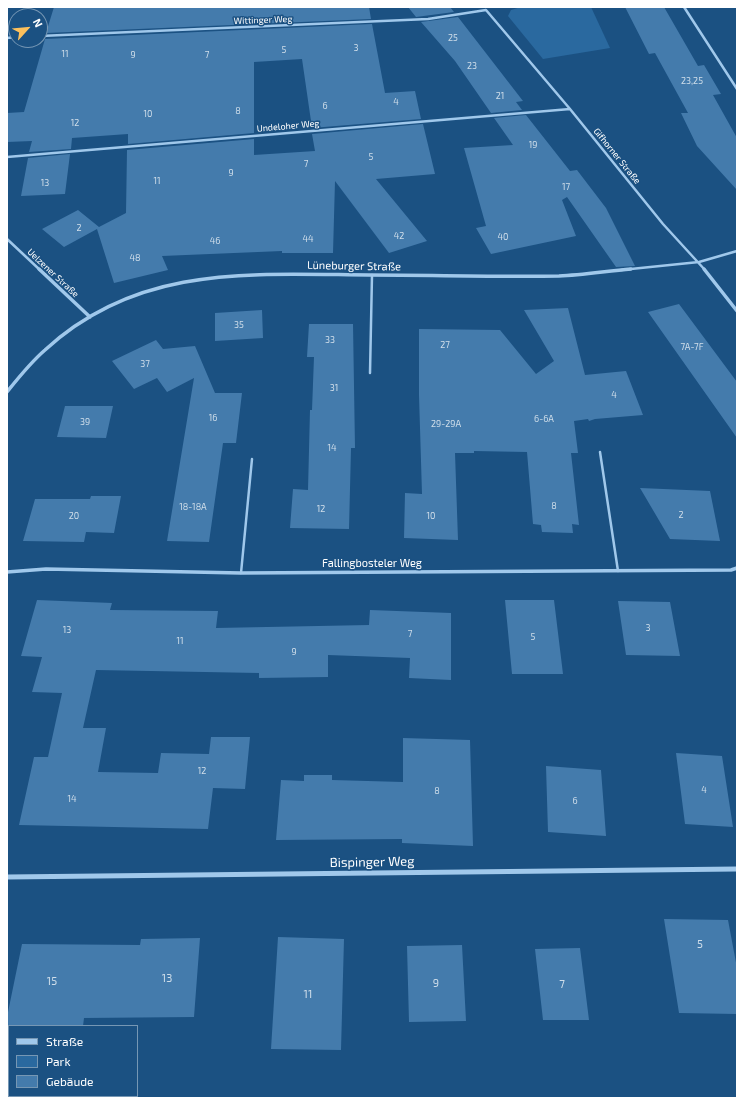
<!DOCTYPE html>
<html>
<head>
<meta charset="utf-8">
<style>
  body { margin:0 }
  #map { position:relative; width:744px; height:1105px; overflow:hidden; background:#1b5182; font-family:"Exo 2",sans-serif }
  canvas { display:block }
  .frame { position:absolute; inset:0; border:8px solid #fff; pointer-events:none }
  .legend { position:absolute; left:8px; top:1025px; width:130px; height:72px; box-sizing:border-box; background:#1b5182; border:1px solid #7697b4; margin:0; padding:5px 7px; list-style:none; font-size:12px; color:#fff }
  .legend li { display:flex; align-items:center; gap:8px; height:20px }
  .legend b { width:20px; border:1px solid #7697b4 }
  .north { position:absolute; left:8px; top:8px; width:40px; height:40px; box-sizing:border-box; background:#1b5182; border:1px solid #7697b4; border-radius:50%; rotate:63deg; font-size:11px; font-weight:700; line-height:16px; text-align:center; color:#fff }
  .north::after { content:''; display:block; margin:auto; width:14px; height:18px; background:#fcc05c; clip-path:polygon(50% 0,100% 100%,50% 72%,0 100%) }
</style>
</head>
<body>
<div id="map">
<canvas width="744" height="1105"></canvas>
<div class="frame"></div>
<ul class="legend">
<li><b style="height:5px;background:#a0c8eb"></b>Straße</li>
<li><b style="height:11px;background:#2a699f"></b>Park</li>
<li><b style="height:11px;background:#447bac"></b>Gebäude</li>
</ul>
<div class="north">N</div>
</div>
<script>
const context = document.querySelector('canvas').getContext('2d');
context.lineJoin = 'round';
function paint(path, color) {
  context.fillStyle = color;
  context.fill(path, 'evenodd');
}
function trace(path, color, width, dash) {
  context.strokeStyle = color;
  context.lineWidth = width;
  context.lineCap = dash ? 'butt' : 'round';
  context.setLineDash(dash || []);
  context.stroke(path);
}
function label(font, color, halo, rows, align = 'center') {
  context.font = font + ' "Exo 2",sans-serif';
  context.lineWidth = 3;
  context.setLineDash([]);
  context.textBaseline = 'middle';
  context.strokeStyle = halo;
  context.fillStyle = color;
  for (const [text, x, y, turn = 0] of rows) {
    context.save();
    context.translate(x, y);
    context.rotate((+turn || 0) * Math.PI / 180);
    context.textAlign = isNaN(turn) ? turn : align;
    if (halo) context.strokeText(text, 0, 0);
    context.fillText(text, 0, 0);
    context.restore();
  }
}
const green = new Path2D(`
  M521 7H591L610 48 543 59 508 16 511 10Z`);
const building = new Path2D(`
  M54 7H369L371 19 46 33Z
  M408 7H450L454 12 416 17Z
  M625 7H664L698 66 704 65 721 94 713 95 737 138V190L697 146 681 113H688L655 53 649 54Z
  M458 17 523 101 516 102 522 110 491 113 455 61 421 22Z
  M372 24 385 93 415 91 421 119 312 128 302 59 254 62V133L128 144V134L72 138 71 149 29 152 32 141 7 142V113L24 112 45 39Z
  M526 115 570 171 577 170 606 208 635 266 616 267 567 197 562 200 576 236 491 254 476 228 486 226 464 148 513 145 494 118Z
  M423 124 435 174 376 179 427 241 389 253 335 181 333 253H282V251L162 256 168 270 114 283 97 229 64 247 42 229 78 210 99 227 126 213 127 150 254 139V155L315 151 312 134Z
  M70 154 65 194 21 196 28 158Z
  M679 304 737 382V438L648 312Z
  M568 308 585 375 626 371 643 415 595 419 589 421 588 419 574 421 578 453H571L579 525 572 524 573 533 542 532 541 525 533 524 527 452 474 451V453H455L458 540 404 538 405 493 422 494 419 395V329L500 330 536 374 554 361 524 310Z
  M262 310 263 338 215 341V313Z
  M309 324H353L355 448H351L349 529 290 528 293 489 308 490 310 410H312L314 357H307Z
  M156 340 163 349 195 346 215 393H242L236 443H223L209 542 167 541 194 378 167 392 157 378 134 389 112 361Z
  M65 406H113L106 438 57 437Z
  M640 488 710 491 720 541 670 539Z
  M91 496H121L114 533 86 532 84 542 23 541 35 499H90Z
  M37 600 112 603 110 610 218 611 216 628 369 625 370 610 451 613V680L409 678 410 658 328 655V677L259 678V673L96 670 83 728H106L98 772 158 773 161 753 209 754 211 737H250L245 789 213 788 208 829 19 825 34 757H48L62 693 32 692 42 657 21 656Z
  M505 600H554L563 674H512Z
  M618 601 670 602 680 656 626 655Z
  M403 738 470 740 473 846 402 843V839L276 840 281 780 304 781V775H332V780L403 782Z
  M676 753 722 756 733 827 685 824Z
  M546 766 601 770 606 836 548 832Z
  M664 919 728 920 737 968V1014L679 1013Z
  M278 937 344 939 341 1050 271 1049Z
  M200 938 194 1017 84 1018 83 1026H7V1017L22 944 140 945 141 939Z
  M462 945 466 1021 409 1022 407 946Z
  M580 948 589 1020H543L535 949Z`);
const service = new Path2D(`
  M370 373 372 275
  M600 452 618 571
  M241 573 252 459`);
const minorFar2 = new Path2D(`
  M684 7 737 89
  M40 36 428 19 486 10 570 109 663 224 705 270
  M7 38 16 37
  M7 157 570 109
  M7 239 40 270
  M621 270 699 262 737 251`);
const minorFar1 = new Path2D(`
  M39 269 90 317
  M704 269 737 311
  M7 392C19 377 30 363 45 350 138 264 251 274 369 275 432 275 495 277 559 276 583 275 607 271 631 269
  M7 572 46 569 241 573 731 570 737 568`);
const minor = new Path2D(`
  M7 877 737 869`);
const farStreetnames = [
  ["Wittinger Weg",263,20,-2],
  ["Undeloher Weg",288,126,-5],
  ["Gifhorner Straße",617,156,51],
  ["Uelzener Straße",53,273,43]
];
const numberNames = [
  ["25",453,38],
  ["3",356,48],
  ["5",284,50],
  ["11",65,54],
  ["9",133,55],
  ["7",207,55],
  ["23",472,66],
  ["23,25",692,81],
  ["21",500,96],
  ["4",396,102],
  ["6",325,106],
  ["8",238,111],
  ["10",148,114],
  ["12",75,123],
  ["19",533,145],
  ["5",371,157],
  ["7",306,164],
  ["9",231,173],
  ["11",157,181],
  ["13",45,183],
  ["17",566,187],
  ["2",79,228],
  ["42",399,236],
  ["40",503,237],
  ["44",308,239],
  ["46",215,241],
  ["48",135,258],
  ["35",239,325],
  ["33",330,340],
  ["27",445,345],
  ["7A-7F",692,347],
  ["37",145,364],
  ["31",334,388],
  ["4",614,395],
  ["16",213,418],
  ["6-6A",544,419],
  ["39",85,422],
  ["29-29A",446,424],
  ["14",332,448],
  ["8",554,506],
  ["18-18A",193,507],
  ["12",321,509],
  ["2",681,515],
  ["20",74,516],
  ["10",431,516],
  ["3",648,628],
  ["13",67,630],
  ["7",410,634],
  ["5",533,637],
  ["11",180,641],
  ["9",294,652],
  ["12",202,771],
  ["4",704,790],
  ["8",437,791],
  ["14",72,799],
  ["6",575,801]
];
const streetNames = [
  ["Lüneburger Straße",354,266,1],
  ["Fallingbosteler Weg",372,563]
];
const nearNumbernames = [
  ["5",700,944],
  ["13",167,978],
  ["15",52,981],
  ["9",436,983],
  ["7",562,984],
  ["11",308,994]
];
const nearStreetnames = [
  ["Bispinger Weg",372,862,-1]
];
paint(green, '#2a699f');
paint(building, '#447bac');
trace(service, '#a0c8eb', 2.5);
trace(minorFar2, '#a0c8eb', 2.5);
trace(minorFar1, '#a0c8eb', 3.5);
trace(minor, '#a0c8eb', 5);
label('9px', '#fff', '#1b5182', farStreetnames);
label('9px', '#d0deea', null, numberNames);
label('11px', '#fff', '#1b5182', streetNames);
label('11px', '#d0deea', null, nearNumbernames);
label('13px', '#fff', '#1b5182', nearStreetnames);
</script>
</body>
</html>
